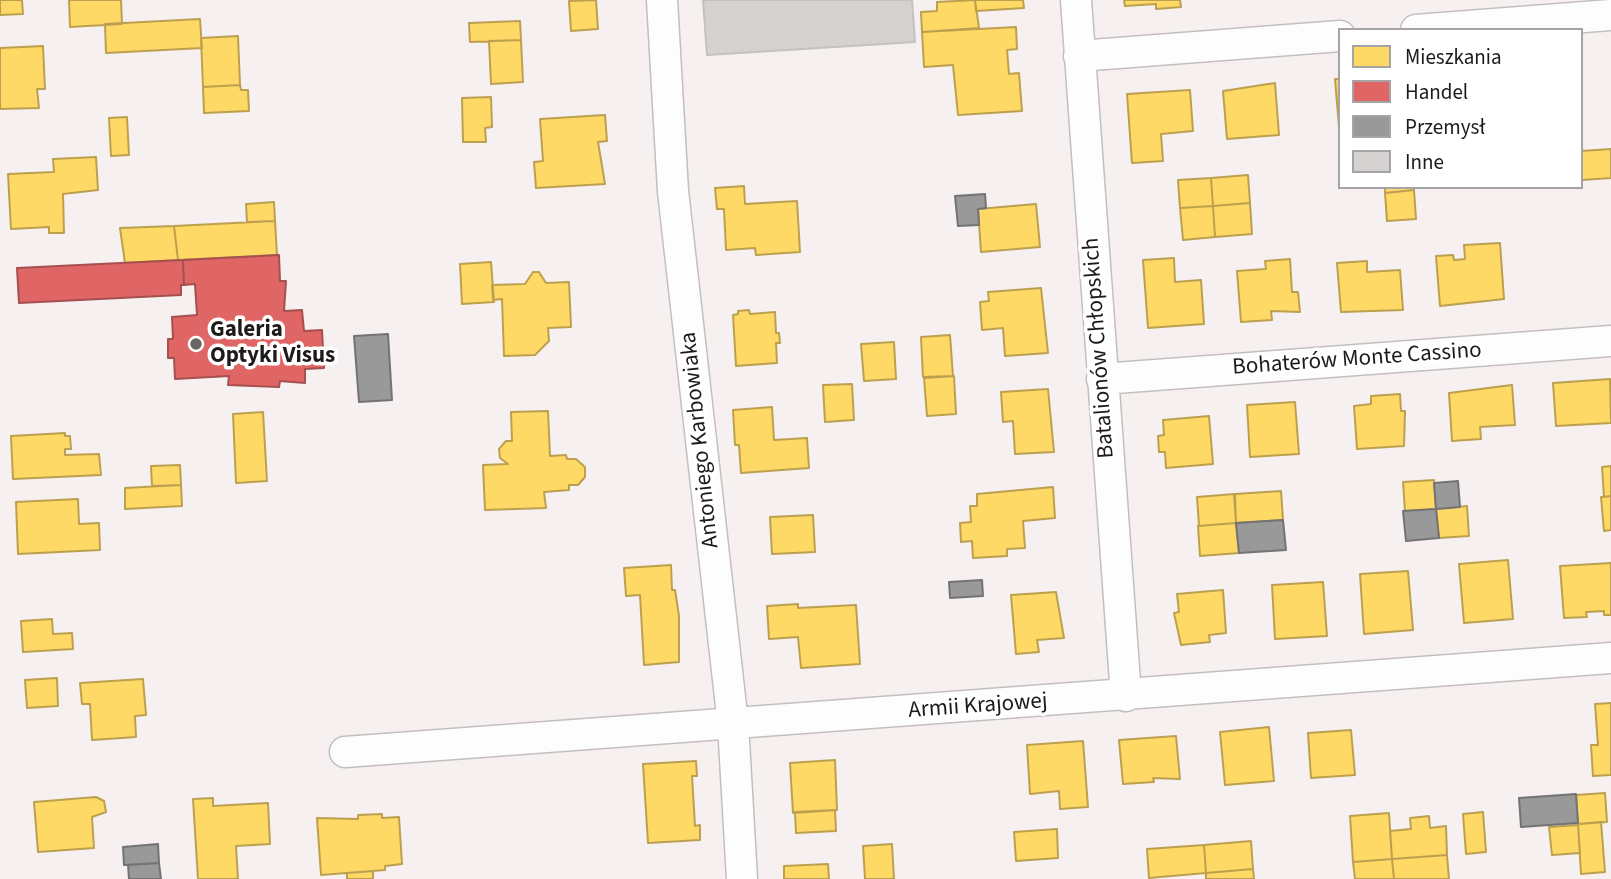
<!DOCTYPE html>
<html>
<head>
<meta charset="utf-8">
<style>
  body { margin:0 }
  #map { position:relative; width:1611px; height:879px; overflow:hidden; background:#f6f0f0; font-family:"Source Sans 3",sans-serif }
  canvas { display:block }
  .legend { position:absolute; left:1338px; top:28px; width:245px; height:161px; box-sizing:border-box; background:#fff; border:2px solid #a5a3a3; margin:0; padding:9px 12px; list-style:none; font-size:21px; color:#1f1a1a }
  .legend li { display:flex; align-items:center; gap:14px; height:35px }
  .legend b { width:35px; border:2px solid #a5a3a3 }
</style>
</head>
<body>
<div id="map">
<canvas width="1611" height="879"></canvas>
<ul class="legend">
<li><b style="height:19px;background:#ffd966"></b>Mieszkania</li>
<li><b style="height:19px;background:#e06666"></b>Handel</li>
<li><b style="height:19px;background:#999"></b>Przemysł</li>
<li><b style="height:19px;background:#d5d1d0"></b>Inne</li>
</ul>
</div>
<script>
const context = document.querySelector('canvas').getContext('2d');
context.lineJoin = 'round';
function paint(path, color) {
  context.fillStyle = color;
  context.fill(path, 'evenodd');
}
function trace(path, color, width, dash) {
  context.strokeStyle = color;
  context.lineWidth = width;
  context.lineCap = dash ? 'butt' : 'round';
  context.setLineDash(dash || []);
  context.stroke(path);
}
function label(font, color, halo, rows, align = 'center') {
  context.font = font + ' "Source Sans 3",sans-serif';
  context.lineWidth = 7;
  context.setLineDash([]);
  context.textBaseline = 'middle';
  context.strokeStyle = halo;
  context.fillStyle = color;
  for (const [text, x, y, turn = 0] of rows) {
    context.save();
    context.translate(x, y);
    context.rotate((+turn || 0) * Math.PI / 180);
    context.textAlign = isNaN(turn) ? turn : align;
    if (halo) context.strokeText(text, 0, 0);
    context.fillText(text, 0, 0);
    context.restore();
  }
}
const homes = new Path2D(`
  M0 0H22L23 14 0 15Z
  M69 0H121L122 24 70 27Z
  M596 0 598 29 571 31 569 1Z
  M975 0H1023L1024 8 976 11Z
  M975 0 979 28 922 32 921 12 937 11V2Z
  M1124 0H1180L1181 7 1156 9V4L1125 6Z
  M200 19 202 48 106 53 105 24Z
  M520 21 521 40 470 42 469 23Z
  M1016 27 1017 49 1007 50 1009 74 1019 73 1022 111 958 115 953 65 924 67 922 32Z
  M238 36 240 85 203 87 201 38Z
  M521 40 523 82 491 84 489 41Z
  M43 46 45 89H37L39 108 0 109V48Z
  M1335 79H1340V127H1339Z
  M1275 83 1279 135 1227 139 1223 91Z
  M240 85 241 90H248L249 111 204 113 203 87Z
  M1190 90 1193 131 1161 134 1163 161 1132 163 1127 94Z
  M491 97 492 127 485 128 486 142H463L462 98Z
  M605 115 607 141 598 142 605 184 536 188 534 162 543 161 540 119Z
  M127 117 129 155 111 156 109 118Z
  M1611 149V178L1582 180 1581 151Z
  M96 157 98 190 63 194 64 233H49V227L11 229 8 174 54 172 53 159Z
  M1248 175 1250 203 1213 206 1211 178Z
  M1211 178 1213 206 1180 208 1178 180Z
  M744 186 745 204 797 201 800 252 756 255 755 248 726 250 724 209H717L715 188Z
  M1385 187H1414V190L1385 193Z
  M1414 190 1416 219 1387 221 1385 193Z
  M274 202 275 221 247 222 246 204Z
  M1250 203 1252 234 1215 237 1213 206Z
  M1036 204 1040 247 981 252 978 209Z
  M1213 206 1215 237 1183 240 1180 208Z
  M275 221 277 255 178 260 174 226Z
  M174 226 178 260 125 263 120 228Z
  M1500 243 1504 299 1440 306 1436 256 1453 255 1454 260 1465 259 1464 245Z
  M1174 258 1175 282 1201 280 1204 324 1148 328 1143 260Z
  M1290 259 1292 292H1298L1300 312 1271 311 1272 320 1241 322 1237 271 1266 269 1265 261Z
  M1367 261V272L1400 270 1403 310 1341 312 1337 263Z
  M491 262 494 302 462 304 460 264Z
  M533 272H539L546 283 569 282 571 327 548 328 549 341 535 355 504 356 502 299 493 300 492 285 525 284Z
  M1041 288 1048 353 1005 356 1003 328 982 330 980 302 989 301 988 292Z
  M749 310 750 314 775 312 776 333H779L780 343H776L777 363 736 366 733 315 738 314V311Z
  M950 335 953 376 923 377 921 337Z
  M894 342 896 379 864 381 861 344Z
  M954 376 956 414 927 416 924 378Z
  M1610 379 1611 423 1556 426 1553 383Z
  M852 384 854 420 825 422 823 385Z
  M1512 385 1515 425 1480 427 1481 439 1452 441 1449 393Z
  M1048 389 1054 452 1015 454 1013 421 1003 422 1001 392Z
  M1400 394 1401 411H1405L1404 446 1357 449 1354 406 1371 404V396Z
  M1295 402 1299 454 1250 457 1247 405Z
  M772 407 774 440 807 438 809 468 741 473 739 445H735L733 410Z
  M548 411 550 456 566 455 567 459H576L585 467V477L578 485H569V490L544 492 546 508 485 510 483 465 508 464 500 458 499 449 506 441H512L511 412Z
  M263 412 267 481 236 483 233 414Z
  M1209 416 1213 464 1166 468 1165 452H1159L1158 436 1164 435 1163 420Z
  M65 433V436H70L71 449H65V455L99 454 101 475 13 479 11 436Z
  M180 465 181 485 152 486 151 466Z
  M1611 466V496L1604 497 1602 467Z
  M1434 480 1436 509 1405 511 1403 482Z
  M181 485 182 506 125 509V488Z
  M1053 487 1055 518 1023 521 1025 548 1007 549V556L973 558 972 541 961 542 960 523 971 522 970 506H977V494Z
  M1281 491 1283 520 1236 523 1235 494Z
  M1234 494 1236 523 1199 526 1197 497Z
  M1611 496V530L1604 531 1601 497Z
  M78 499 79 524 99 523 100 550 18 554 16 502Z
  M1467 506 1469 536 1439 538 1436 509Z
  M813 515 815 552 772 554 770 517Z
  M1236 523 1239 553 1200 556 1198 526Z
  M1508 560 1513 619 1464 623 1459 564Z
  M1611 563V615H1604V611L1586 612 1587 617 1564 618 1560 566Z
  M671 565 672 590H675L679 616V662L644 665 640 595 626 596 624 568Z
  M1408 571 1413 630 1364 634 1360 574Z
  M1323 582 1327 636 1275 639 1272 585Z
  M1223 590 1226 633 1209 635 1210 642 1181 645 1174 613 1179 612 1177 594Z
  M1056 592 1064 638 1037 640 1039 652 1016 654 1011 595Z
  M798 604V608L856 605 860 664 801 668 798 637 769 639 767 606Z
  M52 619 53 634 72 633 73 649 23 652 21 621Z
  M57 678 58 706 27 708 25 680Z
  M143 679 146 715 135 716 136 737 92 740 90 704H82L80 683Z
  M1611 703V775L1593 776 1591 745H1598L1595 704Z
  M1269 727 1274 781 1225 785 1220 732Z
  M1351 730 1355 775 1311 778 1308 733Z
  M1176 736 1180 779 1153 778 1154 782 1123 784 1119 740Z
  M1083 741 1088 807 1060 809 1059 791 1030 794 1027 745Z
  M835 760 837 810 793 813 790 763Z
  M696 761 697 776H692L695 826 700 825V840L648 843 643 764Z
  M1605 793 1607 822 1578 824 1576 795Z
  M96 797 104 801 106 812 92 817 94 848 38 852 34 802Z
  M213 798V806L268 803 270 844 236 846 238 879H198L193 799Z
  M835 810 836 831 796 833 795 812Z
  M1483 812 1486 852 1466 854 1463 814Z
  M1389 813 1392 859 1353 862 1350 816Z
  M382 814V818L399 817 402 864 385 866V870L321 875 317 818 358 819V815Z
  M1429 816 1430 828 1446 826 1447 855 1392 859 1390 831 1411 829 1410 818Z
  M1601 822 1605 872 1581 874 1578 824Z
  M1578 825 1580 853 1552 855 1549 827Z
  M1057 829 1058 858 1016 861 1014 832Z
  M1251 841 1253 869 1206 873 1204 845Z
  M892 844 894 879H865L863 846Z
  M1204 845 1206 873 1149 878 1147 849Z
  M1447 855 1449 879H1394L1392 859Z
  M1392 859 1394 879H1355L1353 862Z
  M828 864 829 879H784V866Z
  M1253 869 1254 879H1206V873Z
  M373 871V879H347V873Z`);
const shops = new Path2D(`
  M279 255 280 281H286L284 311 302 310 304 331 322 330 324 368 305 369V383L280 381 279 387 228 385 229 376 175 379 174 358H168V339H173L172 317 197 315 195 284 184 285 183 260Z
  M183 260 184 285H181V295L19 303 17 268Z`);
const industry = new Path2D(`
  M985 194 986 208 978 209 979 225 958 226 955 196Z
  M388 334 392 400 359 402 354 336Z
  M1458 481 1460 507 1436 509 1434 483Z
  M1436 509 1439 538 1406 541 1403 511Z
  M1283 520 1286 550 1239 553 1236 523Z
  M982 580 983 596 950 598 949 582Z
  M1576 794 1578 823 1521 827 1519 798Z
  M158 844 159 863 124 865 123 847Z
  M159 863 161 879H129L128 865Z`);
const building = new Path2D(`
  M703 0H912L915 42 707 55Z`);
const minor = new Path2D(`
  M662 0 673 191 733 724 742 879
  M1076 0 1126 696
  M1416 30 1611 15
  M1079 56 1340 36
  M1102 379 1611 341
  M345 752 1611 658`);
const markers = [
  [196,344,7,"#6a6565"]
];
const poiNames = [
  ["Galeria",210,331],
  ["Optyki Visus",210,357]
];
const streetNames = [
  ["Batalionów Chłopskich",1100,348,-94],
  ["Bohaterów Monte Cassino",1357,360,-4],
  ["Antoniego Karbowiaka",701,440,-96],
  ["Armii Krajowej",978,707,-4]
];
paint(homes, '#ffd966');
trace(homes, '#bca04f', 2);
paint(shops, '#e06666');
trace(shops, '#a64f4f', 2);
paint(industry, '#999');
trace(industry, '#747373', 2);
paint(building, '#d5d1d0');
trace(building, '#c5c1c0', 2);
trace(minor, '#c4bfbe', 33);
trace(minor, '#fefdfd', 30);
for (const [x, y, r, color] of markers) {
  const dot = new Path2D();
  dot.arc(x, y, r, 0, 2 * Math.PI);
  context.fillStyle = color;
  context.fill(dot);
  trace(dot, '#fff', 2.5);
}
label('bold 23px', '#1f1a1a', '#fff', poiNames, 'left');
label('23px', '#1f1a1a', '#fff', streetNames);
</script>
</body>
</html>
